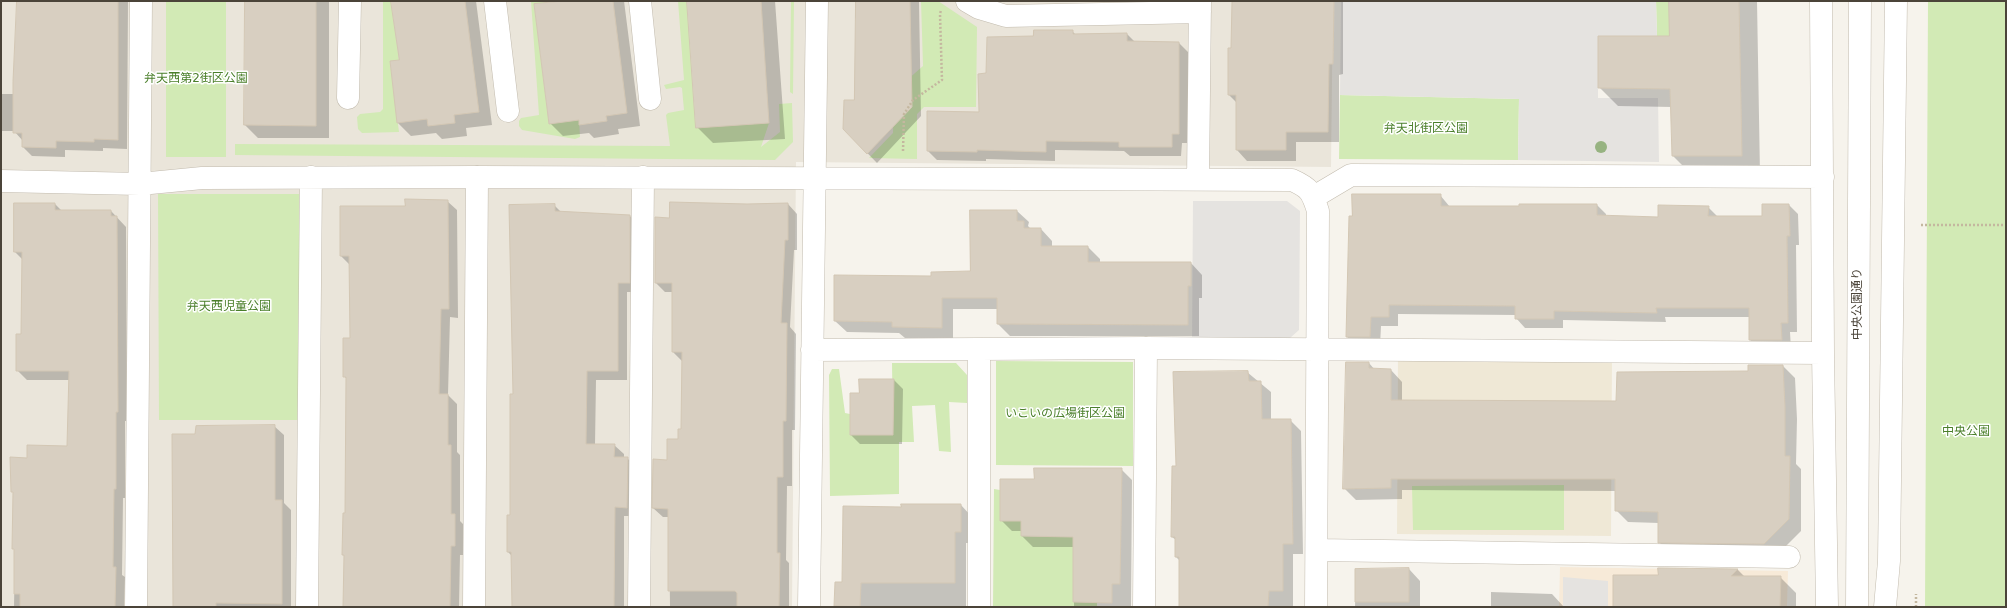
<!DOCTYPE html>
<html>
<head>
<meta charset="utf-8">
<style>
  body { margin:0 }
  #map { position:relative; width:2007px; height:608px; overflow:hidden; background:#f6f3ec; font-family:"DejaVu Sans",sans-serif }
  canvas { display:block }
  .frame { position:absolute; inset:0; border:2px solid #4b4439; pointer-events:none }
</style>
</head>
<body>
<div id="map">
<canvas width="2007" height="608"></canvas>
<div class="frame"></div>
</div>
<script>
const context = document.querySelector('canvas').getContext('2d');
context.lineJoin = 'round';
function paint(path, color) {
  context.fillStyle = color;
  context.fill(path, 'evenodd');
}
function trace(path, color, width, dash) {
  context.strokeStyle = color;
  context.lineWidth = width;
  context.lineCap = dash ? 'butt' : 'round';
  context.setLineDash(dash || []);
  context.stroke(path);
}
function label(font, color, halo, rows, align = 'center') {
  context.font = font + ' "DejaVu Sans","Noto Sans JP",sans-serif';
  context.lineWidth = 3;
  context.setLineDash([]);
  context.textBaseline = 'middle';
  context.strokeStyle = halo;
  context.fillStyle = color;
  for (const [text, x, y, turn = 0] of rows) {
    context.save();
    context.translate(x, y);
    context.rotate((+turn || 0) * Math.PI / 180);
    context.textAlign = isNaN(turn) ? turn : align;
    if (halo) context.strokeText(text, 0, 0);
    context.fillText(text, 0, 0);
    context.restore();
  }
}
const residential = new Path2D(`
  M1 1H1333L1331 167 796 162 792 607H1Z`);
const commercial = new Path2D(`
  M1560 567 1788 571 1787 607H1559Z`);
const education = new Path2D(`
  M1398 354 1612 357 1611 536 1397 534Z`);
const green = new Path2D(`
  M166 1H226V157H166Z
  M383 1H391L399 60 390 62 399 132 362 133 358 129 357 117 360 114 380 112 383 109Z
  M531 1H544L546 3 534 5 549 123 579 120 580 137 575 139 522 130 519 126V121L521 118 539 115Z
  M678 1H687L696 128 769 123 761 147 780 132 779 104 792 103 793 142 775 160 235 155V144L670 146 666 115 668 113 684 110 682 88 680 87 666 89 664 85 684 80Z
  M791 1H794L793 94 790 92Z
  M921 1H938L977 27 976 107H924L917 114V159L869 158 893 133 894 95 898 88 923 66Z
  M1656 1H1669V36H1657Z
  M1928 1H2006V607H1925Z
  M1340 95 1519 99 1518 160 1339 159Z
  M158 194H299L301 420H159Z
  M996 361 1133 362V466L996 465Z
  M892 363H956L967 375V403L949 402 951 452 939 451 935 405 912 406 914 442H899V494L830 496 829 375 832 369H839L845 413 850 414V435H893Z
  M1564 485V530H1413L1412 486Z
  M994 489 1000 490V521H1021V536L1077 537 1073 551V602H1097V607H993Z`);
const parking = new Path2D(`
  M1341 1H1656L1657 36H1598V98H1658L1659 162 1518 160 1519 99 1340 95Z
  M1193 201H1287L1300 211 1299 330 1290 338 1192 339Z
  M1563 577 1608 581V607H1563Z`);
const shadow = new Path2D(`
  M18 1H128L127 149 103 148V151L65 150V157L32 156 23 147V141L14 131H1V94H14Z
  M246 1H329V138H258L245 125Z
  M392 1H476L492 125 466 128 467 136 442 139 436 133 411 136 398 123 400 61Z
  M554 1H624L640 126 618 129 619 134 594 138 589 133 563 136 550 123Z
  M688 1H775L785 139 713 143 697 127Z
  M855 1 919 2 921 116 877 163 844 129 855 101 856 19 855 17Z
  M1241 1H1343V74L1339 75V142H1296V161H1247L1237 150V103L1229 95 1232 49Z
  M1670 1H1757L1760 174 1692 175 1673 156 1672 107 1618 106 1599 87 1670 37Z
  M1072 31 1076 35 1127 34 1135 42 1179 43 1188 52V143H1182L1181 156H1130L1124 151 1055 150V161L986 159V161L937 160 928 151 980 113 987 74 1034 37Z
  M1440 195 1450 207H1520L1597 205 1606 214V217L1659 218 1708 207 1718 217H1763L1789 205 1798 214 1799 245H1796L1797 332H1790L1791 349H1759L1750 340V317H1665L1666 322 1563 320V328H1525L1516 318V315L1398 314V326H1381L1380 346H1357L1347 337Z
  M447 201 457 210 458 318 450 317 448 395 457 404V452L460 455V521L463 524V555H460L459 607H344L345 556 343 555 346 514 347 379 344 376 351 339 350 265 341 256 406 207Z
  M55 204 62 211H111L126 227 127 421H125V498H123L122 575 125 577 124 607H14L15 550 13 548 28 459 68 447 70 380H27L17 370 22 335 23 260 15 252Z
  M788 204 797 214V250H794L790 327 796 334 795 430H792V486H787L786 560 789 563V607H670L669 517H663L653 508 668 461 682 430 683 362 673 352V292H665L656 283 670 219 747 205Z
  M554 205 562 213 630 216 639 226 638 292H627V380H596L595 445H614L624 454V458H627L637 468 636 516H624V607H512V556L508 552 511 516 514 395Z
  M1017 211 1029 222 1028 226 1031 229H1041L1052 241V247H1088L1100 259V263H1191L1202 275V298H1199V336H1010L998 324V309H953V340L905 338 899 333 847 332 835 321 932 277 971 272Z
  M1369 363 1375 370H1391L1402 382V401L1617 402 1783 366 1795 378 1797 419 1796 464 1801 469V531L1776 556 1671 554 1659 542V523L1628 522 1616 510V491L1402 490V499L1356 500 1344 488Z
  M1247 372 1271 392V420H1290L1301 431 1303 554H1293V607H1180V561L1176 557V540L1172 537 1178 467Z
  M894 380 903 389 902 444H860L851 435 860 394Z
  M274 426 284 435V503L291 510V607H174L196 435Z
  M1121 469 1132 480 1131 607H1074V547H1033L1022 536V531H1012L1001 520 1035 480Z
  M902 505H961L972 517V543H966V607H836L835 606 843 583 902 508Z
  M1409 569 1420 581V607H1355L1356 570Z
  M1659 569 1738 570 1745 577H1780L1796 593V607H1614L1659 576Z
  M1491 592 1552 594 1564 607H1491Z`);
const building = new Path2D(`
  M17 1H118V140L94 139V142L56 141V148L22 147V133H13V82Z
  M245 1H316V126L244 125Z
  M391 1H465L479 112 454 115 455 123 428 126 427 119 397 123 390 61 399 60Z
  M563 1H613L627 113 606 116 607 121 579 125V120L549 124 534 4Z
  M687 1H761L769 123 696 128Z
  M856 1H910L912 107 867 154 843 129 844 100H854Z
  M1334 1 1333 64H1329L1328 132H1286V150H1236V95H1228V48H1231L1232 2Z
  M1669 1H1739L1742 156H1672L1670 89 1598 88V36H1669Z
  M1034 30H1073V34L1127 33V41L1179 42V134H1172V147H1119V142L1046 141V152L977 150V152L927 151V111L979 112 978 74 986 73 987 37 1033 36Z
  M1352 194H1441V206H1519V204H1597V215L1658 217V205L1709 206 1708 216H1762V204H1789L1790 236H1787L1788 323H1781L1782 340H1749V308H1656L1657 313 1554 311V319H1515V306L1389 305V317H1371L1370 337H1346L1349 216H1352Z
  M405 199 448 200 449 309H441L439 394H448V445H451V514H455V546H451L450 607H343L344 555H342L343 513H345L346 377H343V338H350L349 256H340V206H405Z
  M670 202 747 204 788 203V240H785L781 323H787L786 421H783V477H777V553H780L779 607H737V593L735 591H668V509L652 508 653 459 667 460V439H678V429H681L682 352H672V283H655V217L669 218Z
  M14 203H55V210H111V216H117L118 412H116V489H114L113 567H116L115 607H20V594H14V549H12L13 492H11L10 457 27 458V445L67 446 69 371H16V334H21L22 252H14Z
  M555 204V211L630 215V283H618V371H587L586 444H615L614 457H628L627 508 615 507 614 607H512L511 552H507V515H510V394H513L509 205Z
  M970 210H1017V221H1024V228H1041V246H1088V262H1191V286H1188V325L997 324V298H942V328L892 327V322L834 321V275L931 276V272L970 271Z
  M1346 362H1369V368L1391 369V400L1616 401 1617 372 1748 371V365H1783L1785 407V456H1790L1789 519 1764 544 1658 543V512L1615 511V479H1391V488L1343 489Z
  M1248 371 1249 381H1261L1262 419H1291L1293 544H1283V591H1269L1268 607H1179V557H1175V537H1171L1172 466H1176L1173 372Z
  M859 379H894L893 435H850V393H859Z
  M275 425V500H282V604L216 603V607H173L172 434H195L196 426Z
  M1034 468H1122L1120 584H1112V603L1073 602V537L1021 536V521H1000V479H1034Z
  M901 504H961V532H955V583H861L860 607 834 606 835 582H842L843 506 901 507Z
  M1409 568V602H1355V569Z
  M1658 568 1738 569 1731 576H1781L1780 607H1613V575H1658Z`);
const path = new Path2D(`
  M903 151 904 114 913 100 942 80 940 14 941 10
  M1921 225H2006
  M1916 607V594`);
const minor = new Path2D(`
  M495 1 508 111
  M640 1 650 99
  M967 1 979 8 1006 16 1200 12
  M1821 1 1823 353 1827 607
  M348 98 350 1
  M1198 179 1200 1
  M1 181 140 184 202 178 477 177 1292 180C1310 188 1312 192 1318 211L1316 607
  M1314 197 1351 175 1823 177
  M812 350 1146 348 1823 353
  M1317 550 1789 557
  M136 607 141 1
  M307 607 311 177
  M474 607 477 177
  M639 607 643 177
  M809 607 817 1
  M979 607V349
  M1144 607 1146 348
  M1857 607 1860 1
  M1885 607 1889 561 1896 1`);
const trees = [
  [1601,147]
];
const parkNames = [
  ["弁天西第2街区公園",196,79],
  ["弁天北街区公園",1426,129],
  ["弁天西児童公園",229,307],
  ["いこいの広場街区公園",1065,414],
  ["中央公園",1966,432]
];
const streetNames = [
  ["中央公園通り",1858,304,-90]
];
paint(residential, '#eae5da');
paint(commercial, '#f7ead8');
paint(education, '#efe8d6');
paint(green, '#d2eab5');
paint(parking, '#e5e3e0');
paint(shadow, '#0003');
paint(building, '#d8cfc1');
trace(building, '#d3c7b4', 1);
trace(minor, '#c2bbae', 23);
trace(path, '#c4b79f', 2.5, [2, 2]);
trace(minor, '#fff', 22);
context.fillStyle = '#97b381';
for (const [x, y] of trees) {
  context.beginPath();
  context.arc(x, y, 6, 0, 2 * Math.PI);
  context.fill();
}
label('12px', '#4a7f2a', '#fff', parkNames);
label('12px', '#4b4439', '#fff', streetNames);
</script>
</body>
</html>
